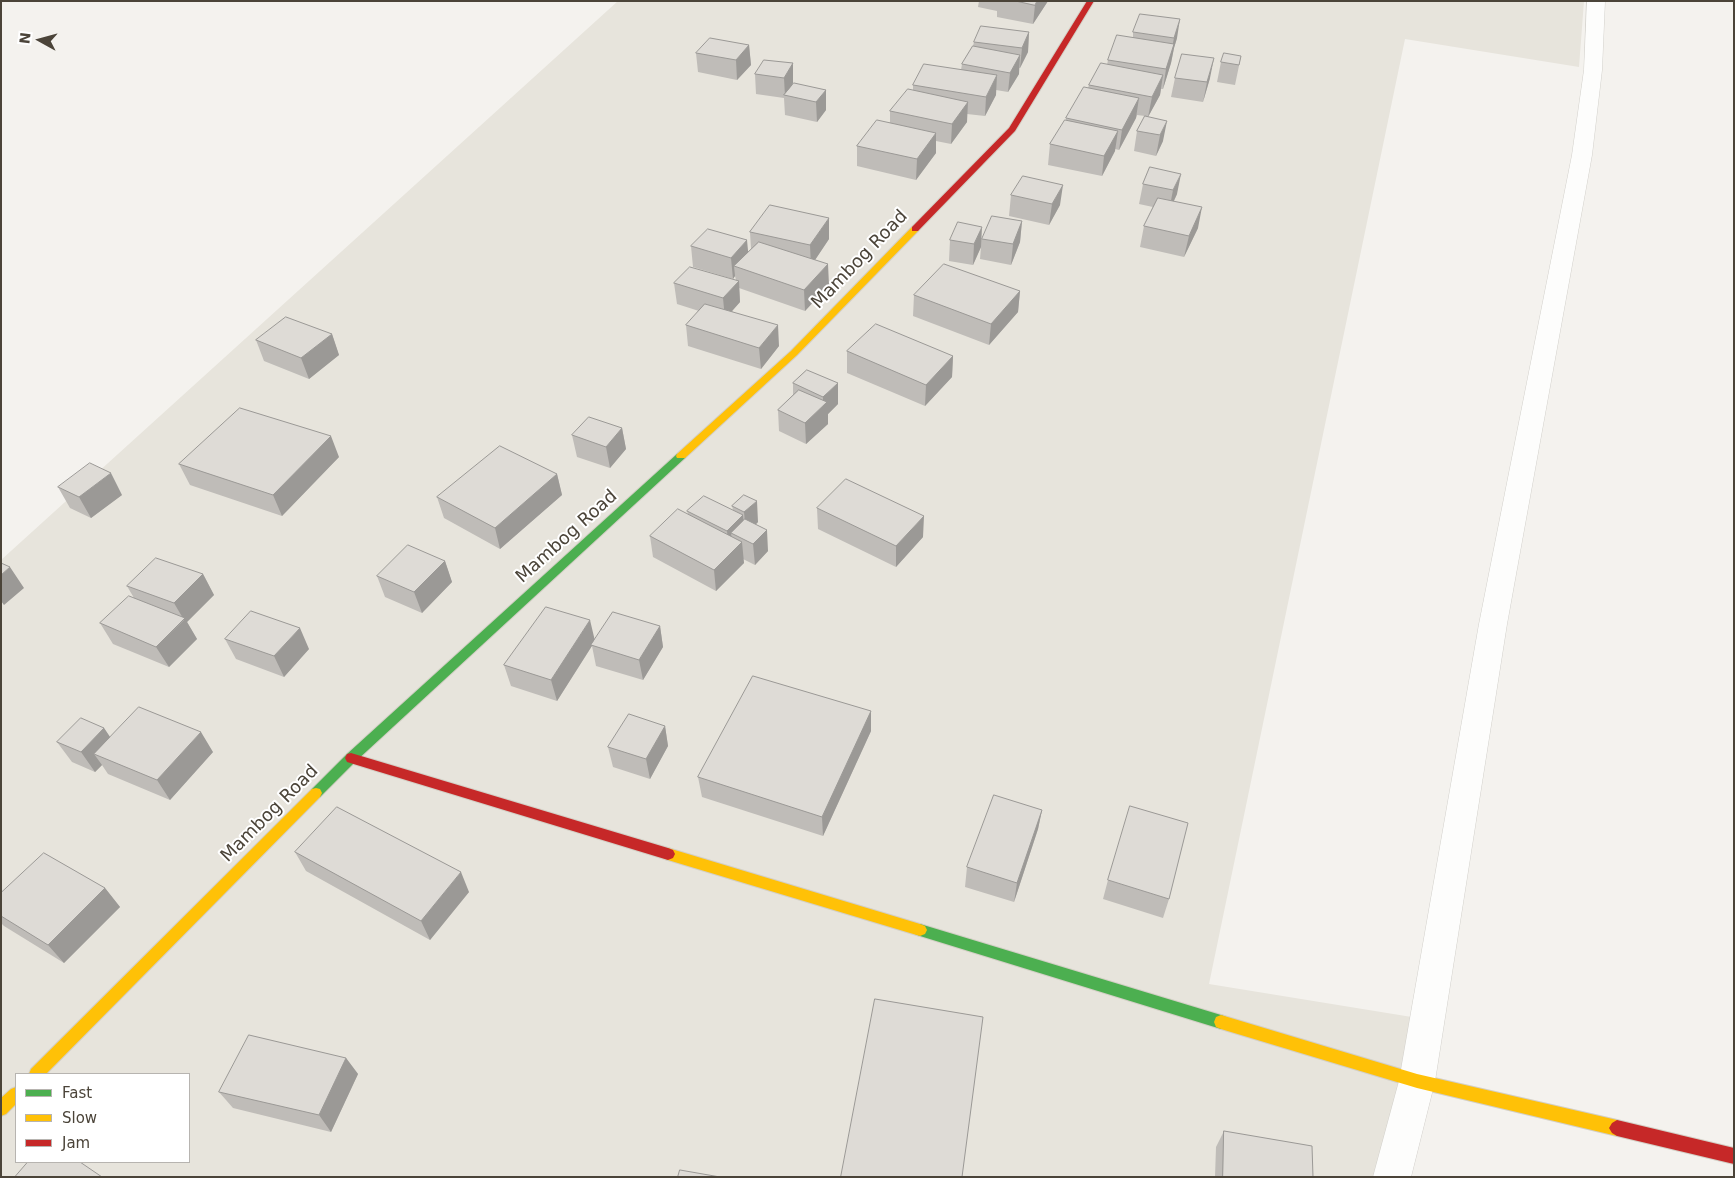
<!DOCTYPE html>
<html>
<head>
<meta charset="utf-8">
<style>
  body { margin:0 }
  #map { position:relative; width:1735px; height:1178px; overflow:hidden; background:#f4f2ee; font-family:"DejaVu Sans",sans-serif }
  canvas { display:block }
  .frame { position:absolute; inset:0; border:2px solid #4b4439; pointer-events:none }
  .legend { position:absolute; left:15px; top:1073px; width:175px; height:90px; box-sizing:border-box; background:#fff; border:1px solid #b7b4b0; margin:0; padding:6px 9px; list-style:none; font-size:15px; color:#4b4439 }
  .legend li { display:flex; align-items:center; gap:10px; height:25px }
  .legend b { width:25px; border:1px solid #b7b4b0 }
  .north { position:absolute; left:15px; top:15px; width:50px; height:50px; -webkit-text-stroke:4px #fff; paint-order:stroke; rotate:277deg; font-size:14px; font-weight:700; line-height:20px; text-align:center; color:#4b4439 }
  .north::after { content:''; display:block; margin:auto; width:18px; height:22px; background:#4b4439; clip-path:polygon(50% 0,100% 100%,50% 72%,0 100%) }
</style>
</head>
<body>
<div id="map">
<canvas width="1735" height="1178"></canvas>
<div class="frame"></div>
<ul class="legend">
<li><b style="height:6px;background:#4caf50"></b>Fast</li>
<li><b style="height:6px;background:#ffc107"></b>Slow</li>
<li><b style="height:6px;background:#c62828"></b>Jam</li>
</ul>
<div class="north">N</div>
</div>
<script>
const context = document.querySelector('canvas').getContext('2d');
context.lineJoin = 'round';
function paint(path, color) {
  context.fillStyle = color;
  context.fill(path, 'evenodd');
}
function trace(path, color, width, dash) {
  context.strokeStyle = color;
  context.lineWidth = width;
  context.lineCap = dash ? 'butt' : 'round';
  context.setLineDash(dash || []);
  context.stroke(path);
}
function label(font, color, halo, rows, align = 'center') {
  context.font = font + ' "DejaVu Sans",sans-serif';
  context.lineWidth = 4;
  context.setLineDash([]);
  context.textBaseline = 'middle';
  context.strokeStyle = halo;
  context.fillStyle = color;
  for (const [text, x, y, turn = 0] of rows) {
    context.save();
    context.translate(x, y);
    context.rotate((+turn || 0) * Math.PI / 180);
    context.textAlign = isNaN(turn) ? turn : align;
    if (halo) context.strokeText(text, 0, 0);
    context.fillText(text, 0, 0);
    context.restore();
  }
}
const residential = new Path2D(`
  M618 1H1584L1579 67 1405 39 1209 984 1424 1019 1391 1177H1V560ZM16 1074H189V1162H16Z`);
const street = new Path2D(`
  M1587 1H1605L1602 70 1592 155 1507 624 1435 1081 1411 1177H1373L1399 1081 1479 624 1572 155 1584 70Z`);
const fast = new Path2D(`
  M681 453 685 454 686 456 685 458 355 762 320 797 316 798 312 797 310 793 312 789 347 754 677 454Z
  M920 924 1221 1015 1226 1017 1228 1022 1226 1027 1221 1029 920 936 915 934 913 930 915 926Z`);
const slow = new Path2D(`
  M915 226 919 229 918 231 797 355 685 458H677L676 456 677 454 791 351 912 227Z
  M316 788 320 789 322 793 320 797 46 1074H29L31 1069 312 789Z
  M668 848 920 924 925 926 927 930 925 934 920 936 668 860 663 858 661 854 663 850Z
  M1221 1015 1417 1074 1617 1120 1622 1123 1625 1128 1622 1133 1617 1136 1417 1088 1221 1029 1216 1027 1214 1022 1216 1017Z
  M16 1087V1104L6 1114 1 1116V1098L11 1089Z`);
const jam = new Path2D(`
  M1087 1H1094L1015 131 918 231H912V227L1009 128Z
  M351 753 668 848 673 850 675 854 673 858 668 860 347 762 345 758 347 754Z
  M1617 1120 1734 1148V1164L1617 1136 1612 1133 1609 1128 1612 1123Z`);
const wall = new Path2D(`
  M979 1H1048L1033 24 997 17V11L978 7Z
  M1029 32 1028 52 1020 68H1019V74L1008 92 996 90V95L985 116 967 114V122L951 144 936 141V153L916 180 857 166V146L890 122V111L913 90V85L961 70 962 64 973 46 974 42Z
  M1133 32 1177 38 1174 48 1171 63 1163 89H1161L1160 95 1148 117 1163 141 1156 156 1134 151 1137 131 1145 116 1137 115 1136 118 1119 150 1115 149V151L1102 176 1048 165 1050 144 1066 120V118L1088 88 1089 85 1107 65 1108 60 1133 37Z
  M749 45 751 65 737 80 698 72 696 53Z
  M1241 56 1235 85 1217 82 1221 62Z
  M793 63V83L792 85 826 90V110L817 122 785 115 784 98 756 94 755 74Z
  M1175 78H1210L1203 102 1171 97Z
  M1150 167 1177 194 1174 201 1198 228 1184 257 1140 247 1144 226 1153 207 1139 204 1143 184Z
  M1011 195 1060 205 1049 225 1009 216Z
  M1022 221 1020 242 1011 265 980 259 981 247 973 265 949 261 950 240 982 239Z
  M750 232 829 239 815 260 829 285 805 311 739 288 740 302 732 311 779 346 761 369 688 346 686 325 699 311 677 304 674 283 736 280 735 276 733 279 693 267 691 246 748 252 751 249Z
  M1020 291 1018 312 989 345 913 316 914 295Z
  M332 334 339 355 309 379 264 361 256 340Z
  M847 351 953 356 952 377 925 406 847 373Z
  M807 370 838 404 828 414V424L806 444 779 431 778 410 793 395V383Z
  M622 428 626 449 610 468 577 457 572 435Z
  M339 457 282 516 190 485 179 464Z
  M557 474 562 495 500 549 444 518 437 497Z
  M58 487 122 495 91 518 70 508Z
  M744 495 758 522 756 525 768 551 755 565 743 559 744 563 716 591 653 557 650 536 688 514 687 511 733 510 732 506Z
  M817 508 923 537 896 567 818 529Z
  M445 561 452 582 422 613 385 597 377 576Z
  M203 574 214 595 187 622 197 639 169 667 113 644 100 623 134 598 127 586Z
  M660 626 663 647 643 680 596 666 592 646 557 701 511 686 504 665Z
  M225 639 309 649 284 677 236 659Z
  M871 711V731L823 836 702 797 698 777Z
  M665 726 668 746 650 779 613 767 608 747Z
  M104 728 110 737 213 752 170 800 108 774 102 765 95 772 72 762 57 742Z
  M1042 810 1038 829 1014 902 965 887 967 867Z
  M295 852 469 892 430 940 306 871Z
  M1108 880 1169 899 1163 918 1103 899Z
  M105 888 120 907 64 963 4 926 1 923V893Z
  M346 1058 358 1074 331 1132 233 1108 219 1092Z
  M1224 1131 1313 1177H1215L1216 1147Z`);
const shadedWall = new Path2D(`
  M1037 1H1048L1033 24 1035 5Z
  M1180 19 1177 38 1174 48 1171 63 1163 89 1166 69 1171 53 1174 38Z
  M1029 32 1028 52 1020 68 1022 48Z
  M749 45 751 65 737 80 736 60Z
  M1020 55 1019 74 1008 92 1010 73Z
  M1214 58 1210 78 1203 102 1207 82Z
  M793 63V83L786 96H785L784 78Z
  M997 75 996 95 985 116 986 97Z
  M1163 75 1160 95 1148 117 1152 97Z
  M826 90V110L817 122 816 102Z
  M1139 98 1136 118 1119 150 1122 130Z
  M968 102 967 122 951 144 952 124Z
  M1167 121 1163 141 1156 156 1160 135Z
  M1118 131 1115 151 1102 176 1104 156Z
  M936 133V153L916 180 917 159Z
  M1181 174 1177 194 1169 211 1173 190Z
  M1063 185 1060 205 1049 225 1052 204Z
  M1202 207 1198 228 1184 257 1189 236Z
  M829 218V239L811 266 810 245Z
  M1022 221 1020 242 1011 265 1013 244Z
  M982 227 981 247 973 265 974 244Z
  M747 240 749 261 734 266 735 276 733 279 731 258Z
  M828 264 829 285 805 311 804 290Z
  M739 281 740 302 725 319 723 298Z
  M1020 291 1018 312 989 345 991 324Z
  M778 325 779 346 761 369 759 348Z
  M332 334 339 355 309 379 301 358Z
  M953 356 952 377 925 406 926 385Z
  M838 383V404L828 414V424L806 444 805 423 823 406V397Z
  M622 428 626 449 610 468 606 447Z
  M331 436 339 457 282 516 273 495Z
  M111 473 122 495 91 518 79 497Z
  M557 474 562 495 500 549 495 528Z
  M757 501 758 522 746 533 744 512Z
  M743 515 745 537 731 533 733 548 729 552 727 531Z
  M924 516 923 537 896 567V546Z
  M767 530 768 551 755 565 753 544Z
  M742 542 744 563 716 591 714 570Z
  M445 561 452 582 422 613 414 592Z
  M10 567 24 588 4 605 1 601V575Z
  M203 574 214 595 187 622 197 639 169 667 156 647 184 620 174 603Z
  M590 620 595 641 557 701 551 680Z
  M660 626 663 647 643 680 639 660Z
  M300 628 309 649 284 677 274 656Z
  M871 711V731L823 836 822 817Z
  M665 726 668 746 650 779 646 759Z
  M104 728 118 749 94 754 102 765 95 772 81 752Z
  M201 732 213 752 170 800 157 780Z
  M1042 810 1038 829 1014 902 1017 883Z
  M461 872 469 892 430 940 421 921Z
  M105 888 120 907 64 963 48 945Z
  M346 1058 358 1074 331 1132 319 1115Z`);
const building = new Path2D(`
  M1016 1H1037L1035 5Z
  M1140 14 1180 19 1174 38 1133 32Z
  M981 26 1029 32 1022 48 974 42Z
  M1117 35 1174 44 1166 69 1108 60Z
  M710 38 749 45 736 60 696 53Z
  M973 46 1020 55 1010 73 962 64Z
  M1224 53 1241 56 1239 65 1221 62Z
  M1182 54 1214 58 1207 82 1175 78Z
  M764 60 793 63 784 78 755 74Z
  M1101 63 1163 75 1152 97 1089 85Z
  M924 64 997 75 986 97 913 85Z
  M794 83 826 90 816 102 784 95Z
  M1084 87 1139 98 1122 130 1066 118Z
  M908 89 968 102 952 124 890 111Z
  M1145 116 1167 121 1160 135 1137 131Z
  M877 120 936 133 917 159 857 146Z
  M1065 120 1118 131 1104 156 1050 144Z
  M1150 167 1181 174 1173 190 1143 184Z
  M1023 176 1063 185 1052 204 1011 195Z
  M1158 198 1202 207 1189 236 1144 226Z
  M770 205 829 218 810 245 750 232Z
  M992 216 1022 221 1013 244 982 239Z
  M958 222 982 227 974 244 950 240Z
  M708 229 747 240 731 258 691 246Z
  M759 242 828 264 804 290 734 266Z
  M944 264 1020 291 991 324 914 295Z
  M690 267 739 281 723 298 674 283Z
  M705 304 778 325 759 348 686 325Z
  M286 317 332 334 301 358 256 340Z
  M876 324 953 356 926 385 847 351Z
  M807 370 838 383 823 397 793 383Z
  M799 390 827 402 805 423 778 410Z
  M240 408 331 436 273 495 179 464Z
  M589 417 622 428 606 447 572 435Z
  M500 446 557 474 495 528 437 497Z
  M90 463 111 473 79 497 58 487Z
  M846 479 924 516 896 546 817 508Z
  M744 495 757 501 744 512 732 506Z
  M704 496 743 515 727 531 687 511Z
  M678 509 742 542 714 570 650 536Z
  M745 519 767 530 753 544 731 533Z
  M408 545 445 561 414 592 377 576Z
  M156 558 203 574 174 603 127 586Z
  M1 563 10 567 1 575Z
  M129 596 185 618 156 647 100 623Z
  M546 607 590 620 551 680 504 665Z
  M251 611 300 628 274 656 225 639Z
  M613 612 660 626 639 660 591 645Z
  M753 676 871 711 822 817 698 777Z
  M139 707 201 732 157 780 94 754Z
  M629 714 665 726 646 759 608 747Z
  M81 718 104 728 81 752 57 742Z
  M994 795 1042 810 1017 883 967 867Z
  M1130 806 1188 823 1169 899 1108 880Z
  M337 807 461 872 421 921 295 852Z
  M44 853 105 888 48 945 1 916V893Z
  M875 999 983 1017 962 1177H841Z
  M249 1035 346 1058 319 1115 219 1092Z
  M1224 1131 1312 1146 1313 1177H1223Z
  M28 1162H80L102 1177H15Z
  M680 1170 720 1177H678Z`);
const streetNames = [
  ["Mambog Road",860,260,-46],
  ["Mambog Road",567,537,-42],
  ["Mambog Road",270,814,-45]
];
paint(residential, '#e7e4dc');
trace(street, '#d2d0cb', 1);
trace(fast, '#d3cfc5', 2);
trace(slow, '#d3cfc5', 2);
trace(jam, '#d3cfc5', 2);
paint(street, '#fdfdfc');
paint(fast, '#4caf50');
paint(slow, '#ffc107');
paint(jam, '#c62828');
paint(wall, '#bfbcb8');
paint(shadedWall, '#9b9996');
paint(building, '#dedbd6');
trace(building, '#9b9996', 1);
label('18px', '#4b4439', '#fff', streetNames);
</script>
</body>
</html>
